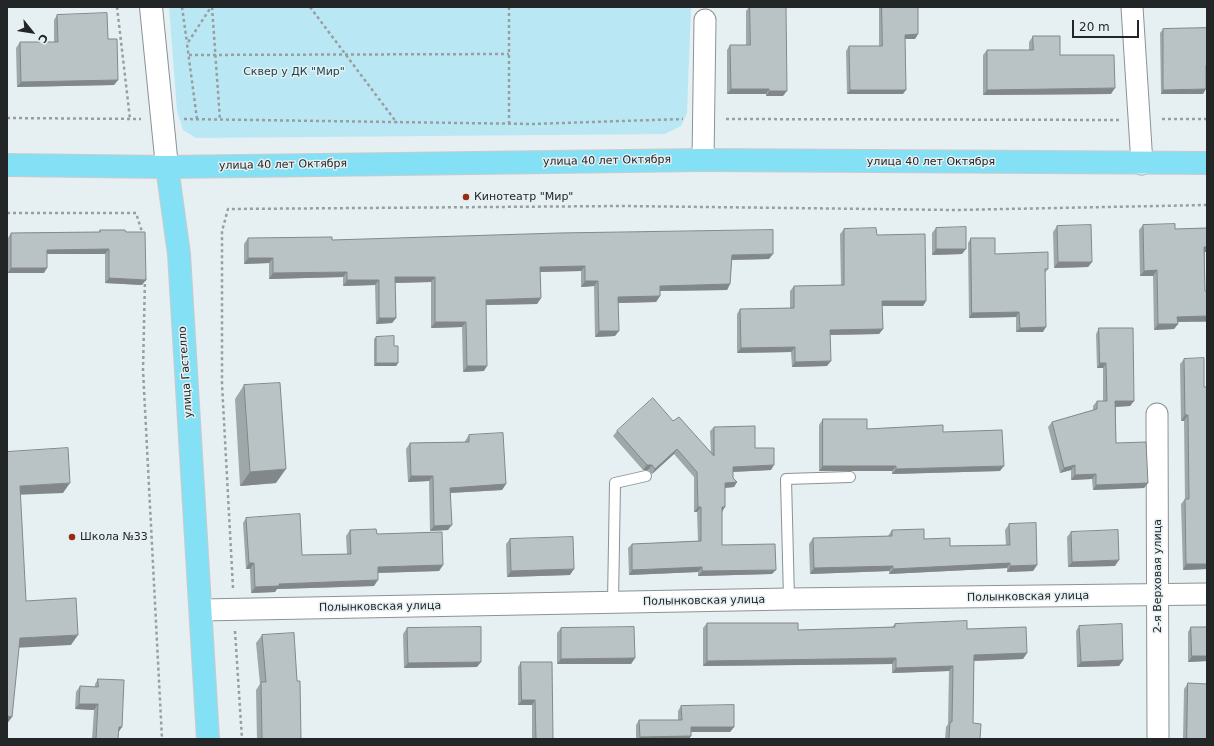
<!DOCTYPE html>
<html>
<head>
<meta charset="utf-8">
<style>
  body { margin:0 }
  #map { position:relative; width:1214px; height:746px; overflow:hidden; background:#e6eff2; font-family:"DejaVu Sans",sans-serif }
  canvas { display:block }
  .frame { position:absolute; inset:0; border:8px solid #232627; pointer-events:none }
  .north { position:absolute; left:12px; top:12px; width:40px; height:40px; -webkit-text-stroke:3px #e6eff2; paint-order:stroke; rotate:120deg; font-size:11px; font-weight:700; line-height:16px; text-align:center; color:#232627 }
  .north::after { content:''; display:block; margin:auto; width:14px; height:18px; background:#232627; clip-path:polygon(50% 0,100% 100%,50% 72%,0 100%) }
  .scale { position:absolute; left:1072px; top:20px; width:67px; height:18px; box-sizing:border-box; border:2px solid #232627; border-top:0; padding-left:5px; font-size:12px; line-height:14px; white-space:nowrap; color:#232627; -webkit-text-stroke:3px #e6eff2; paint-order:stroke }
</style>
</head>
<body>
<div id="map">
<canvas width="1214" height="746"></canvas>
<div class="frame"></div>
<div class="north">С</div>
<div class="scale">20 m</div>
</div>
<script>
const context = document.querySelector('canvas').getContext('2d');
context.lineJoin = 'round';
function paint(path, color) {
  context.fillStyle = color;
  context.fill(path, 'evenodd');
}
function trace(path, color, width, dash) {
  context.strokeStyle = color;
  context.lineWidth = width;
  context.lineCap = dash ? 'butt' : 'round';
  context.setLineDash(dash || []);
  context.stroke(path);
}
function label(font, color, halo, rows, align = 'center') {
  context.font = font + ' "DejaVu Sans",sans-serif';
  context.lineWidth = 3;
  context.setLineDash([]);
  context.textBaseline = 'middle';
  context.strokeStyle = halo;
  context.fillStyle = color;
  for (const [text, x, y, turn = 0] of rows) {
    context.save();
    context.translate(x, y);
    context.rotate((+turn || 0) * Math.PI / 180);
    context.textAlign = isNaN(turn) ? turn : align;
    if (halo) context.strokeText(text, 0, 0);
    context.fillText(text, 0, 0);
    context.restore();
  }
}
const green = new Path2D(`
  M169 7H691L687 113 681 126 665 134 196 138 183 130 177 111Z`);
const path = new Path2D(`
  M117 7 130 119
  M182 7 187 43
  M212 7 220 120
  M310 7 397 123
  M509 7V123
  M189 55 509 54
  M7 118 141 119
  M184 119 532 124 683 119
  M197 119 187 44 211 7
  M726 119 1119 120
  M1162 119H1207
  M7 213H136L143 235
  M145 278 143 370 162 739
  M233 588 222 384V231L228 209 623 206 955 210 1207 205
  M235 631 242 739`);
const service = new Path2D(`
  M789 599 786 479 850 477
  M613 602 615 483 646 476`);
const minor = new Path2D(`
  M1132 7 1142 164
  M703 160 705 20
  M1157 414 1158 739
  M201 610 789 599 1207 594`);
const tertiary = new Path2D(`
  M151 7 167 167`);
const primary = new Path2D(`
  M7 165 167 167 703 160 1207 163
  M167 167 179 254 208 739`);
const wall = new Path2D(`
  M749 7H786L783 96H766V94H727V50L730 45H746V11Z
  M879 7H918V34L915 39H905L903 94H847L846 51 849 46H879Z
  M57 15 108 39 118 80 114 85 17 87 16 48 20 42H54V20Z
  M1207 28V68L1206 69 1203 94H1161L1160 33 1163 29Z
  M1033 36 1060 55 1111 94 983 95V55L987 50H1029V42Z
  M1143 225 1175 229 1207 228V252H1205V291H1207V322H1178V324L1174 329 1154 330 1153 276H1140L1139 230Z
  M1057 226 1092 262 1088 267 1054 268 1053 232Z
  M936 228 962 254 932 255V233Z
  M844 229 877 235 926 301 923 306H882L883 329 879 334 830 335 827 366 792 367 791 352 737 353V314L740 309 790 308V291L794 286 841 285 840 234Z
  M100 230 126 232 142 285 105 283V254H47L44 273H8V238L11 233 99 232Z
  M248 238 332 240 769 259 732 260 730 284 727 290 660 291V296L656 302 618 303 615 336 595 337 594 286 581 287V271L540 272 541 298 537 304 486 305 484 371 463 372 462 327 431 328V282L395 283 396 318 392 323 376 324 375 285 343 286V277L269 279V263L244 264V244Z
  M971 238 995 254 1048 269 1045 273 1043 332H1016V317L969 318 968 243Z
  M1099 328 1134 401 1130 406 1116 407V443L1148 483 1144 488 1093 490 1092 479 1071 480V470L1060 473 1048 427 1052 422 1093 410V406L1097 401H1103V368H1097L1096 334Z
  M376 337 394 346 398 363 396 366H374V339Z
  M1184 359 1207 569 1183 570 1181 504 1185 499 1184 421H1181L1180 364Z
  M244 385 276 483 240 486 235 399Z
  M823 419 867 429 943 432 1000 471 892 474V471H819V425Z
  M673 421 711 452 710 431 714 427 755 448 771 470 733 472V478L737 482 734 487 725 488 722 512V545L772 574 698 576V572L629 575 628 548 632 544 698 541 697 512H694V477L674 454 652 474 648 470H643L613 436 617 431Z
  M469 435 506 484 502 490 451 493 448 530 430 531 429 481 408 482 406 449 410 443 465 442V441Z
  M246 518 302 555 347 554 346 536 350 530 377 534 443 565 439 571 378 573 374 586 277 589 275 592 251 593 250 569H246L243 523Z
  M1009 524 1037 565 1033 571 1007 572V568L889 574V571L810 574 809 544 813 538 888 536 892 530 950 546 1006 545 1005 530Z
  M1071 532 1115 566 1068 567 1067 537Z
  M510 539 570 575 507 577 506 544Z
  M707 623 798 630 892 627 895 624 967 629 1027 653 1023 659 974 661 973 723 980 739H945L946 727 948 724 949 671 892 673V664L703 666V628Z
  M1079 626 1123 660 1119 666 1077 667 1076 631Z
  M1191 627H1207V661L1188 662V632Z
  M407 628 477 667 404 668 403 634Z
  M561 628 635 658 631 664H557V633Z
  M262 635 297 681 301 739H257L256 690 260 684 256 643Z
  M521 662 553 739H532V705H518V667Z
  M98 679 119 732 118 739H92L94 710 75 709 76 692 80 686 95 687V684Z
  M1188 683 1207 739H1183L1184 689Z
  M681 706 734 727 730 732H691V736L689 739H636V725L639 720H678V711Z`);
const shadedWall = new Path2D(`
  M918 34 915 39H902L905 35Z
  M118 80 114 85 17 87 21 82Z
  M1115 88 1111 94 983 95 987 90Z
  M731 89H769L766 94H727Z
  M1206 89 1203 94H1161L1163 90Z
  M850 90H906L903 94H847Z
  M769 91H787L783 96H766Z
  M1204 247H1207V252H1201Z
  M109 249 105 254H44L47 250Z
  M936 249H966L962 254 932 255Z
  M773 254 769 259 728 260 732 255Z
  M248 258H273L269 263 244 264Z
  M1058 262H1092L1088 267 1054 268Z
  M585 266 581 271 536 272 540 267Z
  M11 268H47L44 273H8Z
  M1157 270 1153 276H1140L1144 271Z
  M347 272 343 277 269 279 273 273Z
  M395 277H435L431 282 392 283Z
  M109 278 146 280 142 285 105 283Z
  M347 280H379L375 285 343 286Z
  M585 281H598L594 286 581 287Z
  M730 284 727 290 656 291 660 286Z
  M660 296 656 302 615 303 618 297Z
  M541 298 537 304 482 305 486 300Z
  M882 301H926L923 306H879Z
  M1019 312 1016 317 969 318 972 313Z
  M1207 316V321L1174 322 1177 317Z
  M379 318H396L392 323 376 324Z
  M435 322H466L462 327 431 328Z
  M1158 324H1178L1174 329 1154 330Z
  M1046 327 1043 332H1016L1020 328Z
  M883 329 879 334 827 335 830 330Z
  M599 331H619L615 336 595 337Z
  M795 347 791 352 737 353 741 348Z
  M831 361 827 366 792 367 795 362Z
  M376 363H398L396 366H374Z
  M1100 363H1106L1103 368H1097Z
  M467 366H487L484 371 463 372Z
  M1115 401H1134L1130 406 1112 407Z
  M1185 415H1188L1184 421H1181Z
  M677 449 674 454 652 474 655 469Z
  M647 465H652L648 470H643Z
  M774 465 771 470 730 472 733 467Z
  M1075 465 1071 470 1060 473 1064 468Z
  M823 466H896L892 471H819Z
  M1004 466 1000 471 892 474 896 469Z
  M286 469 276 483 240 486 250 472Z
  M1096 474 1092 479 1071 480 1075 475Z
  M411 476H433L429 481 408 482Z
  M737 482 734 487 722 488 725 483Z
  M70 483 63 493 13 495 20 486Z
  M1148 483 1144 488 1093 490 1096 485Z
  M506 484 502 490 447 493 450 488Z
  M698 507H701L697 512H694Z
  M722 507H725L722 512Z
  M452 525 448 530 430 531 434 526Z
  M1119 560 1115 566 1068 567 1072 562Z
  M249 563H254L250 569H246Z
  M1010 563 1007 568 889 574 893 569Z
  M1186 564H1207V569L1183 570Z
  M443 565 439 571 374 573 378 567Z
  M1037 565 1033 571 1007 572 1010 566Z
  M893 566 889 571 810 574 814 568Z
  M702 567 698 572 629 575 632 570Z
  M574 569 570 575 507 577 511 571Z
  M776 570 772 574 698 576 702 571Z
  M378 580 374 586 277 589 275 592 251 593 255 587 279 584Z
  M78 635 71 645 13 648 20 638Z
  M1027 653 1023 659 970 661 974 655Z
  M1192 656H1207V661L1188 662Z
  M635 658 631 664H557L561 659Z
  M896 658 892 664 703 666 707 661Z
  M1123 660 1119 666 1077 667 1081 662Z
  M481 662 477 667 404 668 408 663Z
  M953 666 949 671 892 673 896 668Z
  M522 700H535L532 705H518Z
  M79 704H98L94 710 75 709Z
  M7 716 12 717 7 724Z
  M119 727H122L118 733Z
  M691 727H734L730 732H688Z
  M691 736 689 739H638L640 737Z`);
const building = new Path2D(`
  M750 7H786L787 91H769V89H731L730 45H750Z
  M882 7H918V34L905 35 906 90H850L849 46H882Z
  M107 13 108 39H117L118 80 21 82 20 42H58L57 15Z
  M1207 28V64L1206 65V89L1163 90V29Z
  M1033 36H1060V55H1114L1115 88 987 90V50H1033Z
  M1175 224V229L1207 228V247H1204L1205 291H1207V316L1177 317 1178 324H1158L1157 270 1144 271 1143 225Z
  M1091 225 1092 262H1058L1057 226Z
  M966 227V249H936V228Z
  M876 228 877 235 925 234 926 301H882L883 329 830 330 831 361 795 362V347L741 348 740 309 794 308V286L844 285V229Z
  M100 230H125L126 232H145L146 280 109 278V249L47 250V268H11V233L100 232Z
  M773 230V254L732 255 730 284 660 286V296L618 297 619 331H599L598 281H585V266L540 267 541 298 486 300 487 366H467L466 322H435V277H395L396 318H379V280H347V272L273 273V258H248V238L332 237V240L559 233Z
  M971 238H995V254L1048 252V269H1045L1046 327 1020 328 1019 312 972 313Z
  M1099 328H1133L1134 401H1115L1116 443 1146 442 1148 483 1096 485V474L1075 475V465L1064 468 1052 422 1097 409V401H1107L1106 363H1100Z
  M394 336V346H398V363H376V337Z
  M1204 358V387H1207V564H1186L1185 499H1189L1188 415H1185L1184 359Z
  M280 383 286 469 250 472 244 385Z
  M653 398 673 421 679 417 714 456V427L755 426V448H774V465L733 467V478L737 482 725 483V507H722V545L775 544 776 570 702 571V567L632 570V544L701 541V507H698L697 472 677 449 655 469 652 465H647L617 431Z
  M823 419H867V429L943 425V432L1002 430 1004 466 896 469V466H823Z
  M503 433 506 484 450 488 452 525 434 526 433 476H411L410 443 469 442V435Z
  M68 448 70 483 20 486 26 601 76 598 78 635 20 638 12 717 7 716V452Z
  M300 514 302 555 351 554 350 530 376 529 377 534 442 532 443 565 378 567V580L279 584V586L255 587 254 563H249L246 518Z
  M1036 523 1037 565 1010 566V563L893 569V566L814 568 813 538 892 536V530L924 529V539L950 538V546L1010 545 1009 524Z
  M1118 530 1119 560 1072 562 1071 532Z
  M573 537 574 569 511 571 510 539Z
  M967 621V629L1026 627 1027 653 974 655 973 723 981 724 980 739H949L950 722H952L953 666 896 668V658L707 661V623H798V630L895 627V624Z
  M1122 624 1123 660 1081 662 1079 626Z
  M481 627V662L408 663 407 628Z
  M634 627 635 658 561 659V628Z
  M1191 627H1207V656H1192Z
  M294 633 297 681H300L301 739H262L261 682H266L262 635Z
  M521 662H552L553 739H536L535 700H522Z
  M98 679 124 680 122 727H119L118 739H96L98 704H79L80 686 98 687Z
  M1188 683 1207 684V739H1187Z
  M734 705V727H691V736L640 737 639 720H682L681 706Z`);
const markers = [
  [466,197,4,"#952d0e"],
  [72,537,4,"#952d0e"]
];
const parkNames = [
  ["Сквер у ДК \"Мир\"",294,72]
];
const streetNames = [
  ["улица 40 лет Октября",607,161,-1],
  ["улица 40 лет Октября",931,162],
  ["улица 40 лет Октября",283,165,-1],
  ["улица Гастелло",186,372,-94],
  ["2-я Верховая улица",1158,576,-90],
  ["Полынковская улица",1028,597,-1],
  ["Полынковская улица",704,601,-1],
  ["Полынковская улица",380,607,-1]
];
const poiNames = [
  ["Кинотеатр \"Мир\"",474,197],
  ["Школа №33",80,537]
];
paint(green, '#b9e8f4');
trace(service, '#8a9395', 12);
trace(minor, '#8a9395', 23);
trace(tertiary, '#8a9395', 24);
trace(primary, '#cacbcb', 24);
trace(path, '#989ea1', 2.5, [3, 3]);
trace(service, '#fff', 10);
trace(minor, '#fff', 21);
trace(tertiary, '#fff', 22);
trace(primary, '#84e0f4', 22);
paint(wall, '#9fa8a9');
paint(shadedWall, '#82888a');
paint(building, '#b9c3c5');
trace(building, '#82888a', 1);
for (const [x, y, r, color] of markers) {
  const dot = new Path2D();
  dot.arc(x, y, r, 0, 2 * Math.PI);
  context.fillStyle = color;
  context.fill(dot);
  trace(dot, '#e6eff2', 1.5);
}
label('11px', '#1b4550', '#e6eff2', parkNames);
label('11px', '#232627', '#e6eff2', streetNames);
label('11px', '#232627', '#e6eff2', poiNames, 'left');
</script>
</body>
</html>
